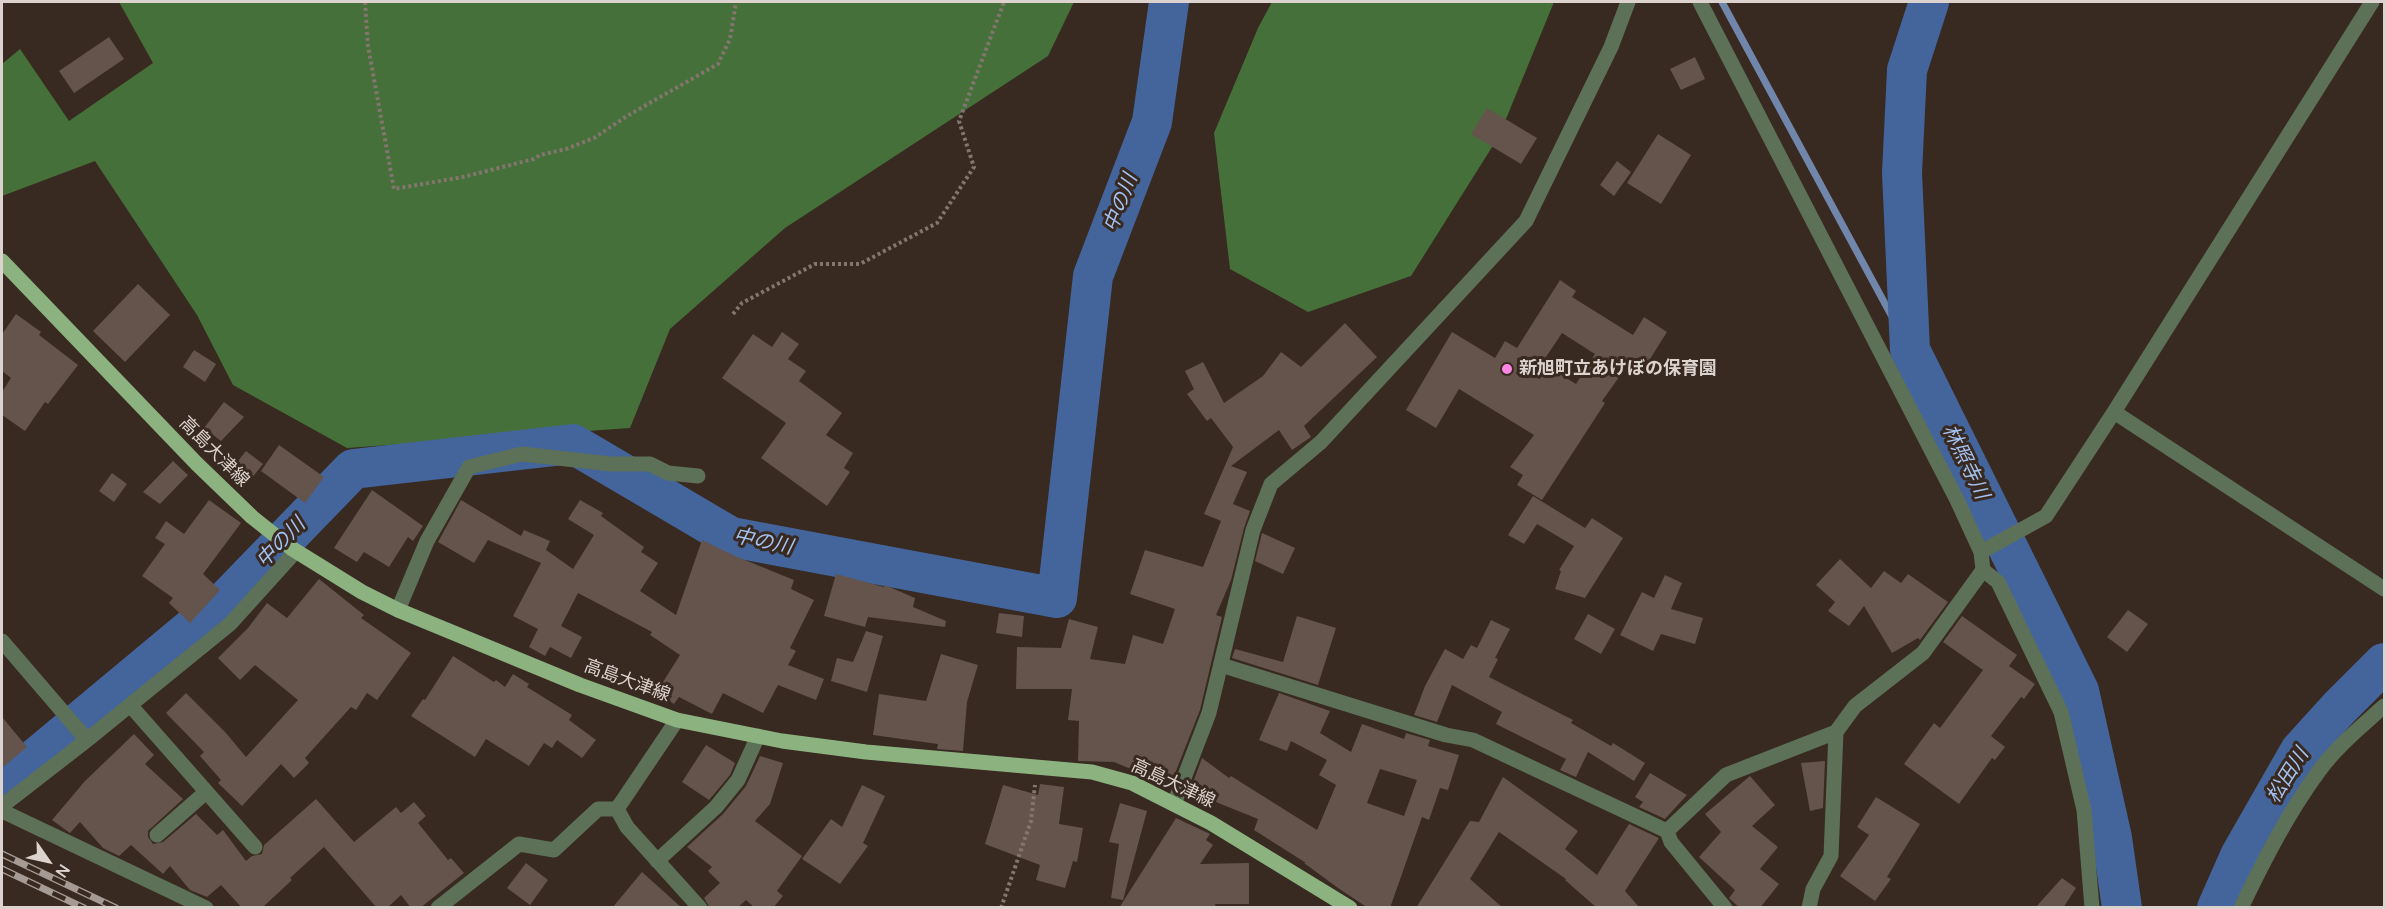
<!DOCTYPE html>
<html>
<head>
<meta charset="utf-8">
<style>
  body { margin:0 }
  #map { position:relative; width:2386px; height:909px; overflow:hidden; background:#382921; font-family:Manrope,sans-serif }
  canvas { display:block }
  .frame { position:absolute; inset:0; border:3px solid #ddd3ce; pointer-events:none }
  .north { position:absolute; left:18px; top:831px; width:60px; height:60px; -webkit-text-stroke:4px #382921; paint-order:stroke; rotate:124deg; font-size:16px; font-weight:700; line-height:24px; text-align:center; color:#ddd3ce }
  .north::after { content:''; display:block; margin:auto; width:21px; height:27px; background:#ddd3ce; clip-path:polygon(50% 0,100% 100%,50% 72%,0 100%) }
</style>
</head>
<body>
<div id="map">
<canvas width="2386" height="909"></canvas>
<div class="frame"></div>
<div class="north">N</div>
</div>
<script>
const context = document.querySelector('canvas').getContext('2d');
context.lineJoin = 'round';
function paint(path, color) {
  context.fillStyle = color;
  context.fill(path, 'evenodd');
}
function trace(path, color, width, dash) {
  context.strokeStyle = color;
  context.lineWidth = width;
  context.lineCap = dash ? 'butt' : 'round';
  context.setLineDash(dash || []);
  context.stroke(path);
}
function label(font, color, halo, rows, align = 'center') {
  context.font = font + ' Manrope,"Noto Sans JP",sans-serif';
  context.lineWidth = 6;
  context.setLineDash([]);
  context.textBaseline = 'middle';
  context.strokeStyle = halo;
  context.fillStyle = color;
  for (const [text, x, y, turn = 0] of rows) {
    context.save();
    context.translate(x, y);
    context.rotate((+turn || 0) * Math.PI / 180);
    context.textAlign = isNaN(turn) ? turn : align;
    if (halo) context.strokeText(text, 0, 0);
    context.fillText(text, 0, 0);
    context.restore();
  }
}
const forest = new Path2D(`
  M119 2H1074L1048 56 785 228 670 329 630 428 347 448 233 385 197 315 95 161 2 196V64L20 49 69 121 153 63Z
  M1272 2H1554L1499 136 1411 276 1308 312 1230 269 1214 133 1258 28Z`);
const stream = new Path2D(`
  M1722 2 1910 350`);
const river = new Path2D(`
  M1929 2 1907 70 1902 173 1910 350 2079 691 2112 838 2122 908
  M2 786 229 597 353 469 573 444 731 537 1057 598 1093 276 1152 122 1169 2
  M2217 908 2240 856 2300 751 2339 708 2384 663`);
const building = new Path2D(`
  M109 37 124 59 74 93 59 71Z
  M1695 57 1705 79 1681 90 1670 69Z
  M1487 108 1537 138 1521 164 1471 134Z
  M1658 134 1691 155 1661 204 1627 183Z
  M1617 161 1631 172 1614 196 1600 185Z
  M1560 280 1576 291 1572 297 1633 335 1644 317 1667 332 1645 367 1632 359 1602 401 1605 403 1542 500 1517 485 1523 475 1510 467 1534 435 1459 389 1436 428 1406 410 1452 332 1495 358 1505 341 1517 348ZM1562 333 1595 354 1576 384 1542 363Z
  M138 284 170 315 125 362 93 331Z
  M16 314 41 332 39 335 78 365 48 404 45 402 25 431 2 415V392L11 378 2 371V334Z
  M1345 323 1377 357 1304 426 1311 437 1292 450 1279 430 1231 466 1247 472 1233 504 1250 511 1244 528 1231 580 1216 615 1222 617 1200 710 1172 781 1158 771 1157 776 1139 769 1138 772 1114 762 1078 761 1079 721 1068 720 1072 689H1016L1017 647 1061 648 1069 619 1098 627 1090 659 1125 664 1133 635 1163 644 1175 609 1130 594 1145 550 1203 567 1221 521 1204 514 1233 447 1211 418 1207 421 1187 394 1194 389 1185 371 1203 362 1224 403 1263 376 1281 352 1301 367Z
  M782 332 799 344 788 359 806 371 799 381 842 413 826 435 853 453 844 468 850 472 827 506 761 458 786 423 722 378 753 334 772 347Z
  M194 350 216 364 205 382 183 367Z
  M224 402 244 417 221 441 204 428Z
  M279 445 324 477 305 503 261 471Z
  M246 451 263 464 251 479 234 466Z
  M173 461 188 475 160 504 143 492Z
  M112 473 127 484 114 502 99 491Z
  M372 490 423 526 413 541 408 537 389 567 364 552 357 562 334 548Z
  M1533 496 1585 528 1592 518 1623 538 1585 598 1555 589 1561 571 1559 570 1574 546 1537 524 1524 544 1508 535Z
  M209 500 241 523 203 574 220 590 190 623 169 603 173 598 142 576 165 544 155 538 166 521 184 534Z
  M461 500 521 536 524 530 550 541 546 550 573 569 594 535 568 519 580 500 603 513 601 516 644 547 641 552 658 563 640 591 676 615 702 540 735 556 794 580 791 589 814 600 790 648 796 651 788 665 824 679 816 700 778 685 763 713 723 693 712 714 679 697 674 704 656 693 680 655 650 635 652 632 578 593 561 626 582 637 571 658 550 647 545 656 529 647 538 629 513 616 541 563 488 540 474 563 438 542Z
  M1262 533 1295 548 1283 574 1255 561Z
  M1840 559 1871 588 1884 571 1901 583 1908 574 1948 602 1920 640 1918 638 1892 653 1864 606 1849 626 1828 611 1835 602 1816 585Z
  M836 574 884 587 885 585 915 598 913 607 946 621 945 627 868 617 865 627 824 616Z
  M1665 575 1682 583 1671 609 1703 618 1695 644 1661 634 1653 651 1620 635 1642 592 1654 598Z
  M319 579 364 615 361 618 411 653 377 700 367 693 356 710 351 707 305 758 309 763 294 778 281 764 242 806 218 783 221 780 200 756 204 752 166 713 186 693 226 733 246 757 298 700 255 665 240 680 218 658 248 628 267 603 287 618Z
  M2128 610 2148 624 2127 652 2107 637Z
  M999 613 1024 616 1022 637 996 633Z
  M1588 614 1615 629 1601 654 1574 639Z
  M1297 616 1336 628 1318 685 1232 658 1235 649 1283 662Z
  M1962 616 2017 655 2009 666 2035 684 2024 699 2021 697 1991 736 2005 747 1995 760 1992 758 1959 804 1904 764 1934 723 1940 728 1983 670 1943 642Z
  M1491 620 1510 629 1495 658 1498 659 1489 677 1573 720 1571 723 1611 746 1613 743 1645 763 1634 781 1588 752 1576 777 1560 770 1566 759 1496 724 1502 712 1452 685 1437 722 1414 715 1425 686 1445 649 1463 659 1471 645 1477 648Z
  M866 631 883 636 867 692 831 681 837 658 853 662Z
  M941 654 978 665 967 702 963 751 937 749 938 744 873 735 879 694 926 701Z
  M453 656 494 682 496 680 505 687 513 674 529 684 527 687 572 715 569 720 596 740 582 758 557 740 552 748 544 743 529 766 486 739 475 757 411 716 423 699 425 700Z
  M1279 693 1330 711 1320 733 1351 752 1362 724 1404 739 1406 733 1430 740 1428 746 1459 755 1448 790 1440 788 1429 820 1422 817 1390 908H1368L1338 888 1304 863H1306L1254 830 1258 819 1191 792 1194 789 1191 788 1202 758 1229 778 1231 776 1317 830 1336 785 1319 775 1327 760 1291 741 1287 751 1259 740ZM1380 769 1417 780 1404 816 1367 803Z
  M2 717 27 747 2 768Z
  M134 734 154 755 145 764 183 799 148 831V837L153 844 163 842 196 814 217 835 223 830 246 861 252 856 262 854 264 845 316 799 354 842 396 807 401 813 414 802 426 816 418 823 448 860 451 858 464 873 420 908H411L401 895 387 908H377L324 847 290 878 292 880 262 908H242L221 885 207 897 190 890 170 866 163 874 131 845 119 856 103 848 80 822 70 833 52 820 85 781Z
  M706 745 735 763 730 775 709 800 682 782Z
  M760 756 783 763 770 804 755 821 802 856 777 891 783 896 773 908H755L746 900 737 908H710L704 898 720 883 708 871 712 867 687 847 723 814 746 786Z
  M1825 761 1823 808 1810 811 1801 763Z
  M1650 773 1687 795 1665 819 1639 807 1643 802 1635 797Z
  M1750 776 1775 805 1752 826 1778 847 1760 869 1779 884 1760 908H1740L1731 900 1729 898 1735 890 1699 857 1721 832 1705 814Z
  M1503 777 1578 831 1565 849 1597 875 1629 824 1659 838 1625 891 1640 908H1597L1565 880 1566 879 1499 832 1470 879 1503 908H1416L1470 821 1479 822Z
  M1040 784 1064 787 1059 824 1083 828 1077 862 1073 861 1065 888 1036 880 1040 865 985 844 1003 785 1038 795Z
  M862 785 885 796 863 843 868 846 840 884 802 859 831 819 842 827Z
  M1876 797 1920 824 1887 877 1891 879 1875 901 1840 876 1869 835 1857 827Z
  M1120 803 1147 811 1123 900 1111 898 1119 844 1109 842Z
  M1176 818 1210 834 1206 840 1213 845 1200 864 1249 863V904H1215L1216 908H1119Z
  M526 863 548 880 530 905 507 888Z
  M642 872 682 908H612Z
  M2062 878 2076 888 2063 908H2035Z`);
const path = new Path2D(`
  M365 2 368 46 394 189 463 177 534 159 540 155 566 149 594 138 627 116 718 64 730 39 736 2
  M733 314 742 303 815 264H860L937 223 974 167 959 121 1004 2
  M1001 908 1031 821 1035 785`);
const minor = new Path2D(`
  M1700 2 1957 500 1981 552 1983 570 1998 582 2061 712 2084 810 2092 908
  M2114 412 2384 589
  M1981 552 2046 516 2114 412 2372 2
  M398 610 427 541 469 467 522 454 611 464H650L668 473 698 476
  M2 641 87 740
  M1221 665 1446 735 1473 740 1667 831 1671 842 1725 908
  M130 705 255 847
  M677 720 617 809 627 827 700 908
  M1174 804 1209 713 1253 530 1271 484 1321 442 1526 221 1611 47 1628 2
  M2 806 87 740 230 624 296 551
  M2 811 206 908
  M1667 831 1726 775 1836 732
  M157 835 206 792
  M657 861 716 807 738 780 758 736
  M438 908 519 844 554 850 598 809H617
  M1809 908 1813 889 1831 856 1836 732 1855 706 1923 653 1983 570
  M2241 908C2264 860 2288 813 2319 771 2337 746 2362 726 2384 706`);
const major = new Path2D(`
  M2 261 197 464 252 517 291 548 362 592 398 610 580 685 677 720 782 741 866 752 1092 772 1132 783 1211 823 1350 908`);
const rail = new Path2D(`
  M2 854 116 908
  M2 869 84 908`);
const markers = [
  [1507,369,6,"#fd86e2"]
];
const poiNames = [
  ["新旭町立あけぼの保育園",1519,369]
];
const streetNames = [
  ["高島大津線",214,452,45],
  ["高島大津線",627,681,20],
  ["高島大津線",1173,784,25]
];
const waterNames = [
  ["中の川",1121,203,-69],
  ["林照寺川",1965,462,64],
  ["中の川",763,542,12],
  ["中の川",281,543,-46],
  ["松田川",2288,776,-58]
];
paint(forest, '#467039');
trace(stream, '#7186ab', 7);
trace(river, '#43659c', 40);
paint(building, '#64544b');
trace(path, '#82766f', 4, [3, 3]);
trace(minor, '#5d7058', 15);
trace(major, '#8cb280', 15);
trace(rail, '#a69a94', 7);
trace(rail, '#382921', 4.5, [14]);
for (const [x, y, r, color] of markers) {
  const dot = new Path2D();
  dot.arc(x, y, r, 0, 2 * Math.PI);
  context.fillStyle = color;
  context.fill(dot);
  trace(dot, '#382921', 2);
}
label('bold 18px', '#ddd3ce', '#382921', poiNames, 'left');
label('18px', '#ddd3ce', '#382921', streetNames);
label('italic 20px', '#a4c2f2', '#382921', waterNames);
</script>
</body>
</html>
